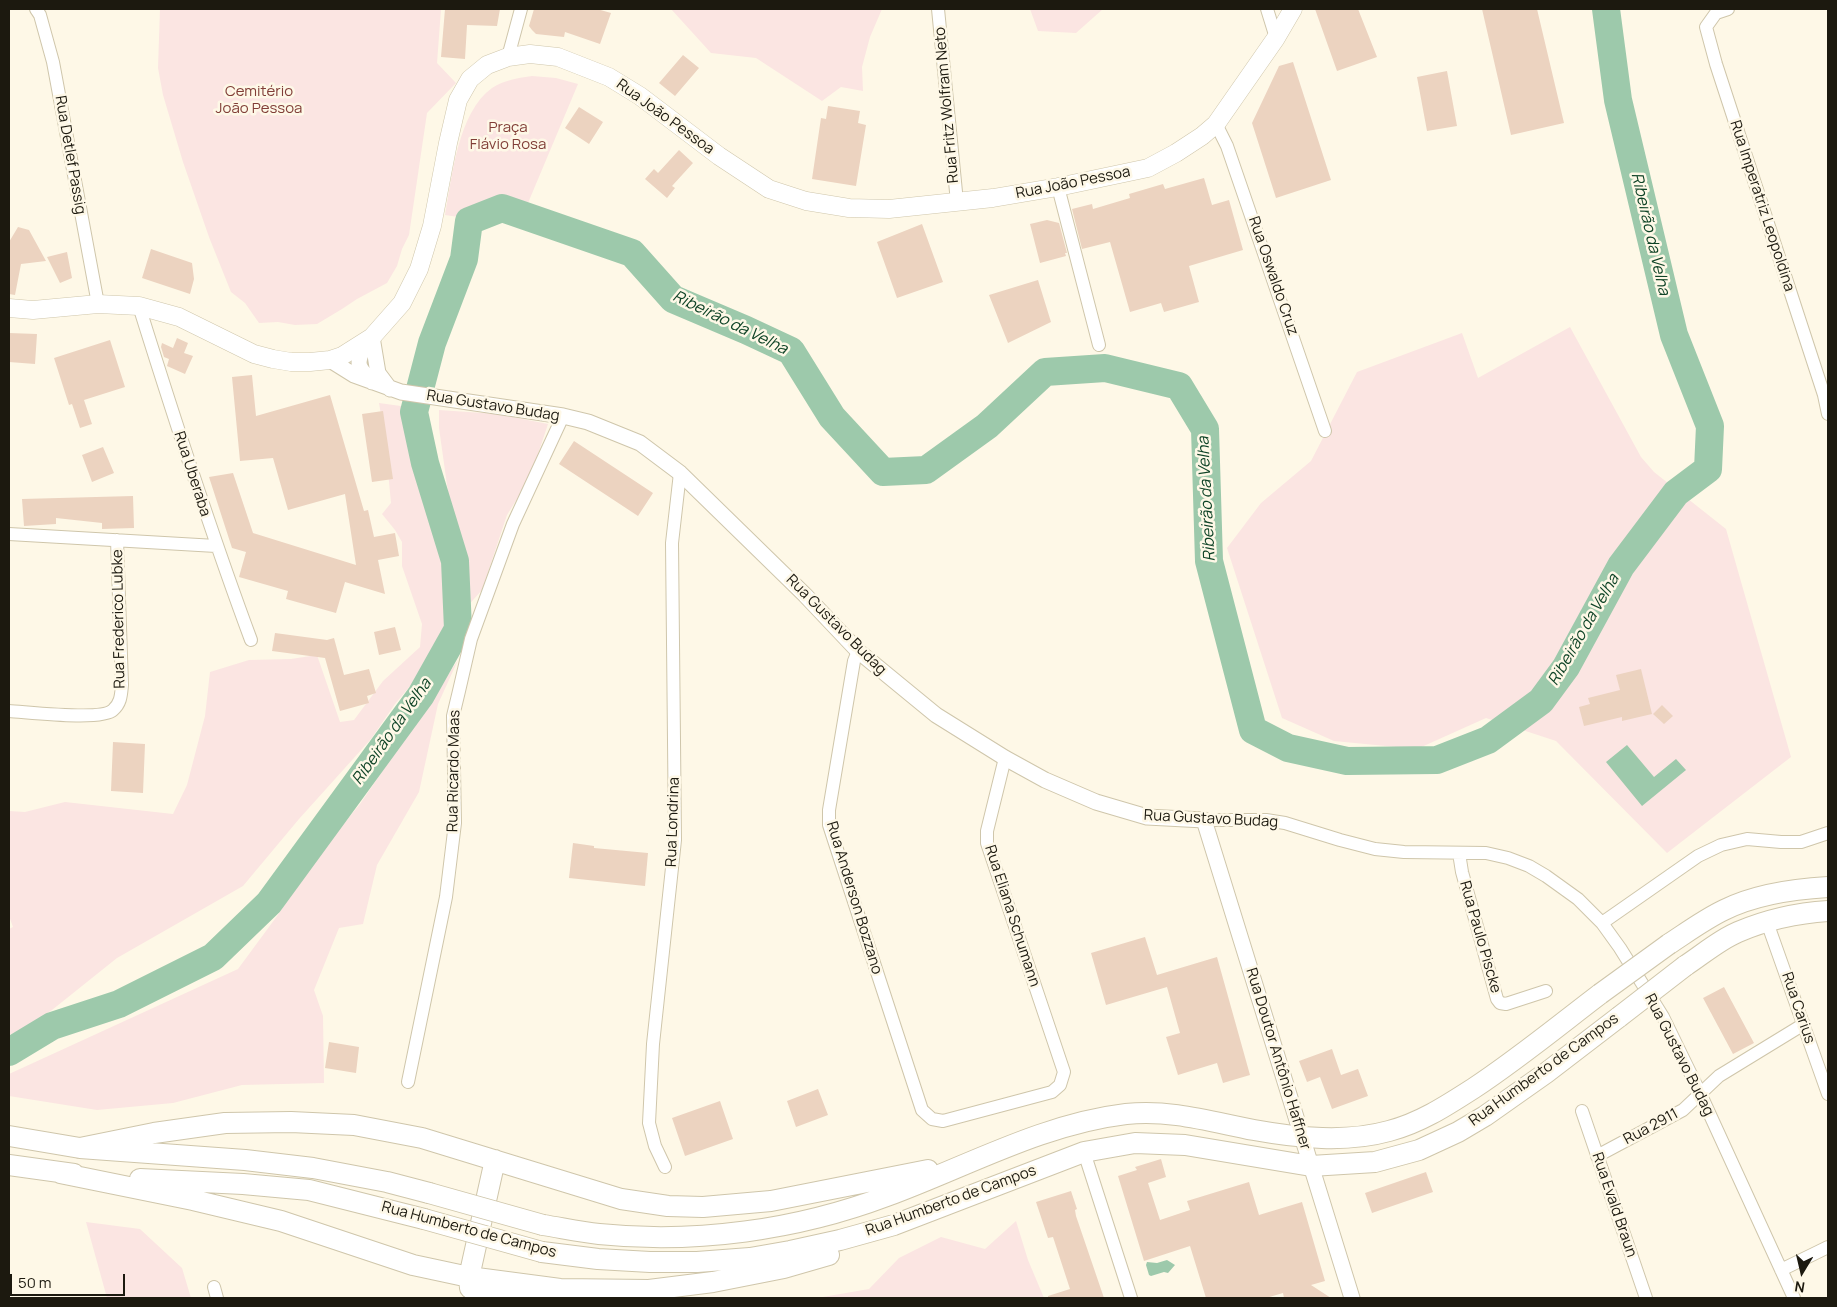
<!DOCTYPE html>
<html>
<head>
<meta charset="utf-8">
<style>
  body { margin:0 }
  #map { position:relative; width:1837px; height:1307px; overflow:hidden; background:#fef8e7; font-family:Manrope,sans-serif }
  canvas { display:block }
  .frame { position:absolute; inset:0; border:10px solid #1c190f; pointer-events:none }
  .north { position:absolute; left:1777px; top:1247px; width:50px; height:50px; -webkit-text-stroke:4px #fef8e7; paint-order:stroke; rotate:189deg; font-size:14px; font-weight:700; line-height:20px; text-align:center; color:#1c190f }
  .north::after { content:''; display:block; margin:auto; width:18px; height:22px; background:#1c190f; clip-path:polygon(50% 0,100% 100%,50% 72%,0 100%) }
  .scale { position:absolute; left:10px; top:1274px; width:115px; height:22px; box-sizing:border-box; border:2px solid #1c190f; border-top:0; padding-left:6px; font-size:15px; line-height:18px; white-space:nowrap; color:#1c190f; -webkit-text-stroke:4px #fef8e7; paint-order:stroke }
</style>
</head>
<body>
<div id="map">
<canvas width="1837" height="1307"></canvas>
<div class="frame"></div>
<div class="north">N</div>
<div class="scale">50 m</div>
</div>
<script>
const context = document.querySelector('canvas').getContext('2d');
context.lineJoin = 'round';
function paint(path, color) {
  context.fillStyle = color;
  context.fill(path, 'evenodd');
}
function trace(path, color, width, dash) {
  context.strokeStyle = color;
  context.lineWidth = width;
  context.lineCap = dash ? 'butt' : 'round';
  context.setLineDash(dash || []);
  context.stroke(path);
}
function label(font, color, halo, rows, align = 'center') {
  context.font = font + ' Manrope,sans-serif';
  context.lineWidth = 5;
  context.setLineDash([]);
  context.textBaseline = 'middle';
  context.strokeStyle = halo;
  context.fillStyle = color;
  for (const [text, x, y, turn = 0] of rows) {
    context.save();
    context.translate(x, y);
    context.rotate((+turn || 0) * Math.PI / 180);
    context.textAlign = isNaN(turn) ? turn : align;
    if (halo) context.strokeText(text, 0, 0);
    context.fillText(text, 0, 0);
    context.restore();
  }
}
const green = new Path2D(`
  M160 9H441L437 63 456 83 427 113 409 235 402 249 397 266 387 283 357 299 342 309 317 324 295 325 278 322 259 323 245 303 231 292 209 237 183 162 163 95 158 68Z
  M671 9H882L870 37 862 67 863 91 841 87 822 101 756 58 711 53Z
  M1030 9H1103L1076 33 1038 31Z
  M532 76 556 78 578 84 528 203C502 202 486 197 465 218L445 215C452 177 458 112 492 88 504 80 519 78 532 76Z
  M1570 327 1641 457 1654 472 1726 529 1791 757 1667 853 1556 741 1486 718 1417 749 1334 741 1282 718 1227 548 1261 503 1311 461 1357 372 1462 333 1478 378Z
  M379 403 408 407 424 486 442 550 453 623 432 660 395 704 371 739 299 819 243 886 117 958 52 1010 23 1029 9 1035V929L13 927 9 916V811L25 812 65 802 173 814 187 785 205 716 210 672 249 660 291 659 317 655 340 722 354 720 383 681 420 647 422 624 402 566V542L395 530 382 514 391 503 385 439Z
  M439 410 497 414 548 424 536 460 525 486 507 515 482 590 465 609 461 537 449 499 439 428Z
  M458 660 438 704 419 792 377 865 363 924 339 928 314 990 323 1016 324 1083 242 1085 173 1103 97 1110 9 1096V1074L238 969 280 912 315 858 360 804Z
  M1016 1221 1028 1260 1044 1298H817L869 1289 899 1258 941 1237 985 1249Z
  M86 1222 140 1229 182 1268 191 1298H107Z`);
const water = new Path2D(`
  M1627 745 1654 777 1676 759 1686 770 1642 806 1606 762Z
  M1167 1260 1175 1265 1168 1273 1164 1272 1151 1276 1149 1275 1146 1265 1147 1262 1157 1263Z`);
const river = new Path2D(`
  M9 1052 52 1026 119 1004 213 957 269 903 421 695 458 629 455 561 425 463 414 412 432 343 464 259 469 221 502 208 632 253 673 299 746 330 791 351 832 417 883 472 926 470 987 426 1045 372 1105 368 1179 386 1205 429 1209 561 1253 730 1288 748 1347 761 1437 760 1488 740 1541 701 1566 667 1621 566 1676 493 1708 469 1710 426 1674 335 1618 100 1606 9`);
const building = new Path2D(`
  M445 9H500L497 26 467 25 465 59 441 57Z
  M534 9H597L611 13 600 44 565 32 564 37 536 34 532 30 529 26Z
  M1315 9H1358L1377 57 1337 71Z
  M1482 9H1537L1564 123 1511 135Z
  M683 55 699 68 675 96 659 83Z
  M1293 62 1331 180 1276 198 1252 123 1279 66Z
  M1447 71 1457 126 1427 131 1417 77Z
  M828 106 860 111 858 123 866 125 856 186 812 179 821 118 826 119Z
  M579 107 603 122 589 144 565 128Z
  M679 150 693 163 672 186 675 188 667 198 645 179 654 169 658 173Z
  M1204 178 1212 205 1229 200 1243 250 1189 266 1199 302 1164 312 1161 303 1130 312 1110 242 1082 249 1072 209 1092 204 1093 209 1130 198 1129 194 1163 184 1165 189Z
  M1047 220 1059 223 1067 253H1065L1066 256 1040 263 1030 224Z
  M922 224 943 282 897 298 877 242Z
  M18 227 29 230 46 261 21 264 15 295 9 294V242Z
  M151 249 192 263 194 279 190 294 142 278Z
  M67 252 72 278 60 283 47 257Z
  M1038 280 1051 322 1008 343 989 295Z
  M9 333 37 334 35 364 9 362Z
  M177 338 188 343 184 353 193 356 185 374 167 366 169 359 164 357 161 347 162 343 173 348Z
  M110 340 125 387 84 400 92 424 80 428 72 404 69 405 54 358Z
  M252 375 256 416 330 395 364 511 368 510 374 537 395 533 399 556 378 560 385 594 345 582 336 613 286 599 288 591 239 577 246 552 232 548 209 477 233 473 253 533 356 565 345 494 288 510 273 458 240 461 232 377Z
  M383 411 393 479 372 482 362 414Z
  M574 441 653 493 638 516 559 464Z
  M103 447 114 473 92 482 82 455Z
  M133 496 134 528 102 529V523L56 518V524L24 526 22 499Z
  M395 627 401 650 379 655 374 632Z
  M275 633 327 640 334 638 344 675 369 669 376 693 367 696 369 703 340 711 325 658 272 651Z
  M1641 669 1652 714 1622 721V717L1584 726 1579 707 1590 704 1588 698 1620 690 1616 675Z
  M1662 705 1673 716 1664 724 1653 714Z
  M113 742 145 744 143 793 111 791Z
  M573 843 594 846V848L648 853 645 886 569 878Z
  M1145 937 1157 975 1217 957 1250 1075 1223 1083 1217 1063 1178 1075 1166 1037 1180 1033 1167 987 1106 1005 1091 953Z
  M1724 987 1754 1043 1733 1054 1703 998Z
  M329 1042 359 1047 356 1073 325 1068Z
  M1332 1049 1341 1075 1358 1069 1368 1096 1332 1109 1320 1077 1307 1082 1299 1061Z
  M818 1089 828 1115 796 1127 787 1101Z
  M720 1101 733 1139 685 1156 672 1118Z
  M1161 1159 1166 1177 1148 1183 1160 1220 1190 1210 1187 1201 1249 1182 1259 1215 1302 1202 1325 1281 1311 1285 1331 1298H1284L1283 1293 1266 1298H1206L1190 1246 1144 1261 1118 1176 1137 1170 1135 1167Z
  M1426 1172 1433 1192 1372 1213 1365 1193Z
  M1071 1191 1077 1209 1075 1210 1076 1216 1104 1298H1048V1296L1070 1289 1053 1237 1048 1238 1036 1202Z`);
const minor = new Path2D(`
  M36 9 40 15 53 62 98 304
  M938 9 957 202
  M1267 9 1276 38
  M1728 9 1716 13 1706 27 1716 64 1824 395 1828 414
  M508 57 521 9
  M1216 124 1227 146 1325 431
  M1058 187 1099 345
  M139 306C174 418 210 530 251 640
  M9 534 216 546
  M858 651 854 661 829 810V825L922 1110 932 1119 943 1121 1052 1092 1060 1085 1064 1072 987 843V831L1005 758
  M9 711C28 712 102 721 113 710 121 703 121 695 122 685L117 540
  M1204 820H1266L1285 823 1340 840 1375 849 1404 852 1486 853 1508 858 1529 866 1546 876 1578 899 1602 923 1620 948 1663 1017 1700 1093 1794 1298
  M1459 853 1462 872 1497 999 1500 1003 1506 1004 1546 991
  M1767 922 1828 1094
  M1602 923 1698 856 1721 845 1747 839 1781 842H1801L1828 833
  M408 1082 446 897 455 823 453 716 459 691 471 639 513 524 563 416
  M1582 1111 1646 1298
  M1084 1152 1131 1298
  M1597 1156 1683 1110 1719 1076 1804 1024
  M665 1167 655 1146 649 1123 653 1044 675 840 672 543 680 473
  M1781 1270 1828 1247
  M214 1287 217 1298`);
const tertiary = new Path2D(`
  M372 337 378 373 390 389
  M365 342C357 364 355 365 372 382
  M330 360 354 375 401 392 563 416 588 422 640 443 680 473 805 595 858 651 936 715 1005 758 1045 780 1096 802 1147 817 1204 820 1352 1298`);
const secondary = new Path2D(`
  M9 308 33 310 98 304 139 306 179 317 254 354 273 359 291 362H310L330 360 342 356 372 337 402 303 419 269 432 226 448 143 458 100 470 79 487 65 508 57 530 54 558 57 609 77 640 96 719 156 769 189 806 201 849 208 889 209 993 198 1058 187 1148 168 1176 153 1202 136 1216 124 1276 38 1293 9`);
const primary = new Path2D(`
  M1669 944C1686 933 1705 919 1724 910 1756 894 1793 889 1828 887
  M1685 966C1702 955 1719 940 1738 932 1766 920 1797 913 1828 911
  M9 1136 80 1148 245 1160 313 1168 387 1182 429 1193
  M80 1148 154 1133 225 1123 291 1122 354 1125 422 1138 621 1199 668 1206 703 1207 771 1201 928 1170
  M495 1160 469 1277 470 1288C487 1304 517 1296 538 1293
  M9 1165 74 1174
  M60 1173 193 1200 281 1221 413 1265 469 1277 560 1289 649 1290 713 1282 784 1268 829 1255
  M140 1179 243 1184 309 1190 424 1219
  M543 1225C562 1228 580 1232 599 1234 695 1244 797 1230 887 1196 966 1167 1042 1124 1126 1114 1170 1109 1212 1122 1254 1130 1298 1138 1346 1143 1389 1131 1420 1123 1446 1106 1474 1088 1518 1059 1558 1026 1600 994
  M542 1252 598 1259 650 1262H697L750 1258 790 1251 840 1240 894 1225 1084 1152 1135 1143 1185 1145 1311 1166 1375 1162 1419 1150 1458 1132 1485 1116 1546 1073 1619 1017`);
const primaryBridge = new Path2D(`
  M1600 994 1669 944
  M1619 1017 1685 966
  M429 1193 543 1225
  M424 1219 542 1252`);
const parkNames = [
  ["Cemitério",259,92],
  ["João Pessoa",259,109],
  ["Praça",508,128],
  ["Flávio Rosa",508,145]
];
const streetNames = [
  ["Rua Fritz Wolfram Neto",947,105,-95],
  ["Rua João Pessoa",665,117,36],
  ["Rua Detlef Passig",70,155,80],
  ["Rua João Pessoa",1073,183,-11],
  ["Rua Imperatriz Leopoldina",1762,206,72],
  ["Rua Oswaldo Cruz",1273,276,71],
  ["Rua Gustavo Budag",493,406,9],
  ["Rua Uberaba",192,474,72],
  ["Rua Frederico Lubke",119,619,-91],
  ["Rua Gustavo Budag",836,625,45],
  ["Rua Ricardo Maas",454,771,-89],
  ["Rua Gustavo Budag",1211,819,3],
  ["Rua Londrina",673,822,-88],
  ["Rua Anderson Bozzano",854,898,73],
  ["Rua Eliana Schumann",1012,916,72],
  ["Rua Paulo Piscke",1480,937,74],
  ["Rua Carius",1798,1008,71],
  ["Rua Gustavo Budag",1679,1055,63],
  ["Rua Doutor Antônio Haffner",1278,1059,73],
  ["Rua Humberto de Campos",1544,1070,-36],
  ["Rua 2911",1651,1127,-28],
  ["Rua Humberto de Campos",951,1201,-20],
  ["Rua Evald Braun",1614,1205,71],
  ["Rua Humberto de Campos",469,1230,15]
];
const waterNames = [
  ["Ribeirão da Velha",1650,234,77],
  ["Ribeirão da Velha",730,323,26],
  ["Ribeirão da Velha",1207,499,-93],
  ["Ribeirão da Velha",1584,630,-60],
  ["Ribeirão da Velha",392,732,-55]
];
paint(green, '#fbe5e2');
paint(water, '#9dc9ab');
trace(river, '#9dc9ab', 28);
paint(building, '#ecd3c0');
trace(minor, '#cfc6ab', 14);
trace(tertiary, '#cfc6ab', 17);
trace(secondary, '#cfc6ab', 19);
trace(primary, '#cfc6ab', 22);
trace(minor, '#fff', 12);
trace(tertiary, '#fff', 15);
trace(secondary, '#fff', 18);
trace(primary, '#fff', 20);
trace(primaryBridge, '#cfc6ab', 22, []);
trace(primaryBridge, '#fff', 20);
label('15px', '#813e37', '#fef8e7', parkNames);
label('15px', '#1c190f', '#fef8e7', streetNames);
label('italic 16px', '#0e4326', '#fef8e7', waterNames);
</script>
</body>
</html>
